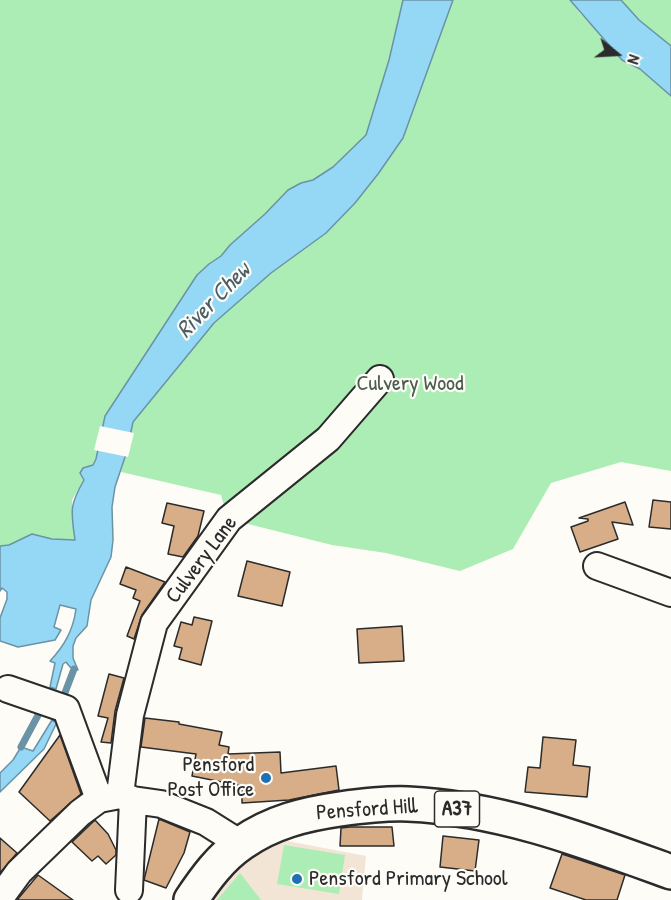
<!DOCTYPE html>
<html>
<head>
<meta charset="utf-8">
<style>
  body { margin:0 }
  #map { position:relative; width:671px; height:900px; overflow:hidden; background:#fdfcf7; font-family:"Patrick Hand",sans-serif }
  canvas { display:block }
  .north { position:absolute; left:587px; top:24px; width:60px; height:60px; -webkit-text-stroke:4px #fdfcf7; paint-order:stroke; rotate:108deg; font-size:16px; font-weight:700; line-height:24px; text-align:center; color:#2b2b2b }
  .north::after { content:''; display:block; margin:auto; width:21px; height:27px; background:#2b2b2b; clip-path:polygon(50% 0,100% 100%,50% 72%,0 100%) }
</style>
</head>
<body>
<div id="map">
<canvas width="671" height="900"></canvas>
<div class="north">N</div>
</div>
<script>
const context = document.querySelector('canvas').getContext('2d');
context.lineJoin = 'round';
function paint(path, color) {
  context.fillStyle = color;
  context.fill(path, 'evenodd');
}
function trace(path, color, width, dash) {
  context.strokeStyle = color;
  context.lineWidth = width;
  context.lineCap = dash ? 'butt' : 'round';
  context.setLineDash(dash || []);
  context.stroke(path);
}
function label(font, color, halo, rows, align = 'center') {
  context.font = font + ' "Patrick Hand",sans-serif';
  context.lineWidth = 4.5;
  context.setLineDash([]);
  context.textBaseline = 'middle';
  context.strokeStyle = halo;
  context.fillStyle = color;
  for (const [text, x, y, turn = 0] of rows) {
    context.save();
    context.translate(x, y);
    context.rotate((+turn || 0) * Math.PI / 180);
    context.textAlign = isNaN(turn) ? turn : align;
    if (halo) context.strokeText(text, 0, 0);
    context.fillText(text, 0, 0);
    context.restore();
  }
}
const built = new Path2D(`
  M282 840 366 856 362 900H212L246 861Z`);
const green = new Path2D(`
  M0 0H403L389 60 366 135 333 167 313 180 301 183 288 190 265 214 230 245 221 256 209 264 197 275 105 416 96 459 72 500V519L75 540 52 539 32 534 9 545 0 546Z
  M453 0H570L579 12 627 64 640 69 671 96V471L621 462 551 483 513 549 460 571 386 553 332 545 228 519 221 495 121 472 133 422 196 343 226 311 271 273 326 233 378 174 403 138Z
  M621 0H671V46L639 20Z
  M284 845 345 855 339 894 277 884Z
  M240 873 261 900H217Z`);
const water = new Path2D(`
  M403 0H453L403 138 378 174 355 203 326 233 271 273 214 323 133 422 127 451 115 487 112 507 113 540 111 557 91 600 87 626 76 638 73 646V658L78 670 70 667 66 662 63 664 56 689 50 687 55 663 50 661C64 646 73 631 76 609L60 605 54 627 61 630 55 640 18 647 0 641V618L7 599V592L2 588 0 591V546L9 545 32 534 52 539 75 540C71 511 69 506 84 480L80 473 83 468 93 465 96 459 105 416 197 275 209 264 221 256 230 245 265 214 288 190 301 183 313 180 333 167 366 135 389 60Z
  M570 0H621L639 20 671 46V96L640 69 622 60Z
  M52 720H58L44 749 0 792V773L13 760 21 747 33 751Z`);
const pier = new Path2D(`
  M100 426 134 433 128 457 94 450Z`);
const stream = new Path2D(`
  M55 719 74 669
  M21 747 43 706`);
const building = new Path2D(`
  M653 500 671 502V529L649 527Z
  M625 502 633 525 612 522 618 539 580 552 571 527 588 521V519L579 518Z
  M167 503 204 511 198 536 183 557 168 554 174 526 162 523Z
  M247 561 290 572 282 606 238 596Z
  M126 567 165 582 142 615 134 639 127 636 140 601 133 598 136 590 120 584Z
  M194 617 212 621 201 665 179 659 182 648 174 646 181 622 192 625Z
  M402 626 404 661 359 663 357 629Z
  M109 674 124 678 115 711 111 743 101 742 108 718 98 716Z
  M145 718 179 722V724L222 732 219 745 229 747 228 754 280 752 281 773 336 766 339 790 289 800 242 803V786L192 776 196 754 141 747Z
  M60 735 81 794 50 821 19 792Z
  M543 737 576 740 573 765 590 767 587 797 525 792 528 767 540 768Z
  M159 819 190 832 184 853 166 888 144 880Z
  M95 820 108 834 116 850V855L106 864 98 856 92 861 72 842Z
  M350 827H392L394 846H340L341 828Z
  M443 836 479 840 475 871 440 867Z
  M0 838 17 853 0 873Z
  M562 854 625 875 617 900H586L550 888Z
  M38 875 73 900H17Z`);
const minor = new Path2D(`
  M597 566 671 593
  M8 689 66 709 99 799
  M120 795 130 715 154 623 229 519 328 439 380 379
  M129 890 133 800
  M0 898 19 872 80 813 99 799 120 795 133 800 161 804 206 822 241 844`);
const highway = new Path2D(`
  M191 900C205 879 221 857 242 843 272 822 305 814 340 809 362 806 385 803 408 804 500 808 586 841 671 872`);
const markers = [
  [266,778,6,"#1f6fb2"],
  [297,879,6,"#1f6fb2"]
];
const shields = [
  [457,809,45]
];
const shieldNames = [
  ["A37",457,809]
];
const parkNames = [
  ["Culvery Wood",410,384]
];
const streetNames = [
  ["Culvery Lane",202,560,-53],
  ["Pensford Hill",367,810,-4]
];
const poiNames = [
  ["Pensford",254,765],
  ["Post Office",254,790],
  ["Pensford Primary School",309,879,"left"]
];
const waterNames = [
  ["River Chew",214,301,-46]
];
paint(built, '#f2e5d6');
paint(green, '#acedb6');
paint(water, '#94d8f6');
trace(water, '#6a93a5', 1.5);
paint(pier, '#fdfcf7');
trace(stream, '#6a93a5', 7);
paint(building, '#d7ae88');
trace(building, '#2b2b2b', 1.5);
trace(minor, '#2b2b2b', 30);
trace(highway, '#2b2b2b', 38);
trace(minor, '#fdfcf7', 26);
trace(highway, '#fdfcf7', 33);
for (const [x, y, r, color] of markers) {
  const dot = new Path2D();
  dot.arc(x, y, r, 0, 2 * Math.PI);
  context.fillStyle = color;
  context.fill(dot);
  trace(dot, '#fdfcf7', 2);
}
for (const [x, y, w] of shields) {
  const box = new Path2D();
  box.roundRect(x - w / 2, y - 18, w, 36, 4.5);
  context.fillStyle = '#fdfcf7';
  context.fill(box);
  trace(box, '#2b2b2b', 1.5);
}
label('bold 21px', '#2b2b2b', null, shieldNames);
label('22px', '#4b5c4e', '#fdfcf7', parkNames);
label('22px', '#2b2b2b', '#fdfcf7', streetNames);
label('22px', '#2b2b2b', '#fdfcf7', poiNames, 'right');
label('italic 24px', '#4a5f68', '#fdfcf7', waterNames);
</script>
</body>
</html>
